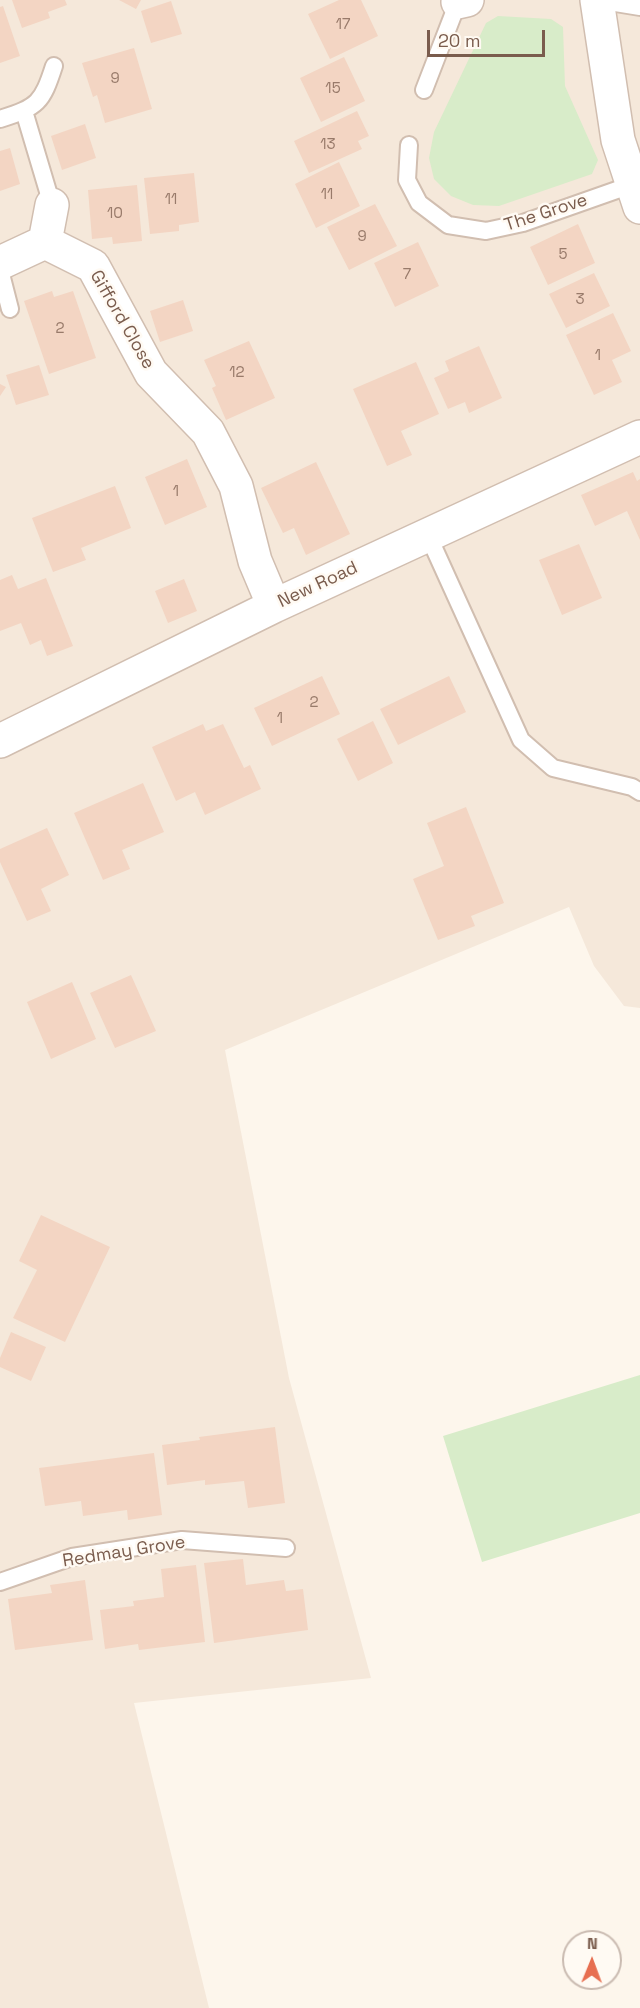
<!DOCTYPE html>
<html>
<head>
<meta charset="utf-8">
<style>
  body { margin:0 }
  #map { position:relative; width:640px; height:2008px; overflow:hidden; background:#fdf6ec; font-family:"Space Grotesk",sans-serif }
  canvas { display:block }
  .north { position:absolute; left:562px; top:1930px; width:60px; height:60px; box-sizing:border-box; background:#fffaf3; border:2px solid #cabbb1; border-radius:50%; rotate:1deg; font-size:16px; font-weight:700; line-height:24px; text-align:center; color:#7a5c4d }
  .north::after { content:''; display:block; margin:auto; width:21px; height:27px; background:#e76f51; clip-path:polygon(50% 0,100% 100%,50% 72%,0 100%) }
  .scale { position:absolute; left:427px; top:30px; width:118px; height:27px; box-sizing:border-box; border:3px solid #7a5c4d; border-top:0; padding-left:8px; font-size:18px; line-height:21px; white-space:nowrap; color:#7a5c4d; -webkit-text-stroke:4px #fffaf3; paint-order:stroke }
</style>
</head>
<body>
<div id="map">
<canvas width="640" height="2008"></canvas>
<div class="north">N</div>
<div class="scale">20 m</div>
</div>
<script>
const context = document.querySelector('canvas').getContext('2d');
context.lineJoin = 'round';
function paint(path, color) {
  context.fillStyle = color;
  context.fill(path, 'evenodd');
}
function trace(path, color, width, dash) {
  context.strokeStyle = color;
  context.lineWidth = width;
  context.lineCap = dash ? 'butt' : 'round';
  context.setLineDash(dash || []);
  context.stroke(path);
}
function label(font, color, halo, rows, align = 'center') {
  context.font = font + ' "Space Grotesk",sans-serif';
  context.lineWidth = 5;
  context.setLineDash([]);
  context.textBaseline = 'middle';
  context.strokeStyle = halo;
  context.fillStyle = color;
  for (const [text, x, y, turn = 0] of rows) {
    context.save();
    context.translate(x, y);
    context.rotate((+turn || 0) * Math.PI / 180);
    context.textAlign = isNaN(turn) ? turn : align;
    if (halo) context.strokeText(text, 0, 0);
    context.fillText(text, 0, 0);
    context.restore();
  }
}
const residential = new Path2D(`
  M0 0H640V1008L624 1006 594 966 569 907 225 1050 289 1378 371 1678 134 1703 209 2008H0Z`);
const green = new Path2D(`
  M498 16 551 19 563 27 565 86 598 160 592 174 499 206 473 205 451 196 434 179 429 158 434 132 486 23Z
  M640 1375V1513L482 1562 443 1436Z`);
const building = new Path2D(`
  M12 0H65L67 5 48 12 50 18 22 28Z
  M119 0H141L136 9Z
  M339 0H361L378 36 330 59 308 14Z
  M171 1 182 34 151 43 141 11Z
  M3 6 20 56 0 63V7Z
  M134 48 152 109 105 123 97 95 93 97 82 63Z
  M344 57 365 101 321 122 300 78Z
  M357 111 369 136 358 141 362 149 309 173 294 141Z
  M85 124 96 158 62 170 51 136Z
  M10 148 20 184 0 191V151Z
  M339 162 360 206 316 228 295 184Z
  M194 173 199 222 179 225V231L150 234 144 178Z
  M137 185 142 241 113 244 112 237 92 239 88 190Z
  M375 204 397 246 349 270 327 227Z
  M578 224 595 263 548 285 530 247Z
  M418 242 439 286 395 307 374 263Z
  M594 273 610 306 566 328 549 294Z
  M52 291 54 297 73 291 96 358 49 374 24 301Z
  M183 300 193 331 160 342 150 311Z
  M613 313 631 351 612 360 622 382 594 395 566 335Z
  M249 341 275 398 226 420 212 388 216 386 204 360Z
  M479 346 502 398 469 413 465 402 448 409 434 378 449 371 445 361Z
  M416 362 439 414 401 431 412 455 387 466 353 389Z
  M39 365 49 395 16 405 6 375Z
  M0 384 6 387 0 396Z
  M187 459 207 507 165 525 145 477Z
  M316 462 350 534 306 555 294 528 283 533 261 488Z
  M633 472 637 481 640 479V540L627 511 595 526 581 495Z
  M115 486 131 528 81 548 86 560 53 572 32 518Z
  M579 544 602 598 562 615 539 560Z
  M12 575 18 589 46 578 73 646 47 656 41 640 30 645 21 623 0 631V580Z
  M184 579 197 611 168 623 155 591Z
  M322 676 340 714 272 746 254 708Z
  M449 676 466 712 398 745 380 709Z
  M373 721 393 763 358 781 337 739Z
  M203 724 206 731 223 724 244 768 250 765 261 789 205 815 195 792 176 801 152 747Z
  M143 783 164 832 122 850 130 869 103 880 74 813Z
  M466 807 504 903 471 916 475 926 438 940 413 879 444 866 427 823Z
  M47 828 69 875 41 889 51 911 27 921 0 862V849Z
  M131 975 156 1031 115 1048 90 993Z
  M72 982 96 1039 51 1059 27 1002Z
  M41 1215 110 1247 65 1342 13 1318 37 1270 19 1261Z
  M11 1332 46 1347 31 1381 0 1367V1358Z
  M275 1427 285 1503 248 1508 244 1481 205 1485V1480L167 1485 162 1445 200 1440 199 1437Z
  M154 1453 162 1515 128 1520 127 1510 83 1516 81 1501 45 1506 39 1468Z
  M243 1559 246 1585 284 1580 286 1591 303 1589 308 1630 214 1643 204 1563Z
  M196 1565 205 1642 139 1650 138 1644 105 1649 100 1610 134 1606 133 1601 164 1597 161 1569Z
  M85 1580 93 1640 15 1650 8 1599 52 1593 50 1585Z`);
const lane = new Path2D(`
  M597 0 640 7
  M424 90 458 2 456 0
  M24 111 52 205
  M0 119C38 107 42 103 54 66
  M409 145 407 180 419 203 448 225 486 231 523 223 631 185
  M0 270 10 309
  M428 535 521 740 553 768 632 787 640 792
  M0 1582 72 1557 182 1540 286 1548`);
const street = new Path2D(`
  M597 0 618 140 640 207
  M458 2 467 0
  M45 242 93 266 151 373 208 432 236 486 255 561 274 606
  M0 263 45 242 52 205
  M0 741 274 606 640 437`);
const numberNames = [
  ["17",343,25],
  ["9",115,79],
  ["15",333,89],
  ["13",328,145],
  ["11",327,195],
  ["11",171,200],
  ["10",115,214],
  ["9",362,237],
  ["5",563,255],
  ["7",407,275],
  ["3",580,300],
  ["2",60,329],
  ["1",598,356],
  ["12",237,373],
  ["1",176,492],
  ["2",314,703],
  ["1",280,719]
];
const streetNames = [
  ["The Grove",546,213,-18],
  ["Gifford Close",122,320,60],
  ["New Road",318,585,-25],
  ["Redmay Grove",124,1552,-9]
];
paint(residential, '#f5e8da');
paint(green, '#d8ecc9');
paint(building, '#f3d5c3');
trace(lane, '#d1beb0', 20);
trace(street, '#d1beb0', 36);
trace(lane, '#fff', 16);
trace(street, '#fff', 33);
label('15px', '#987a6a', null, numberNames);
label('18px', '#7a5c4d', '#fffaf3', streetNames);
</script>
</body>
</html>
